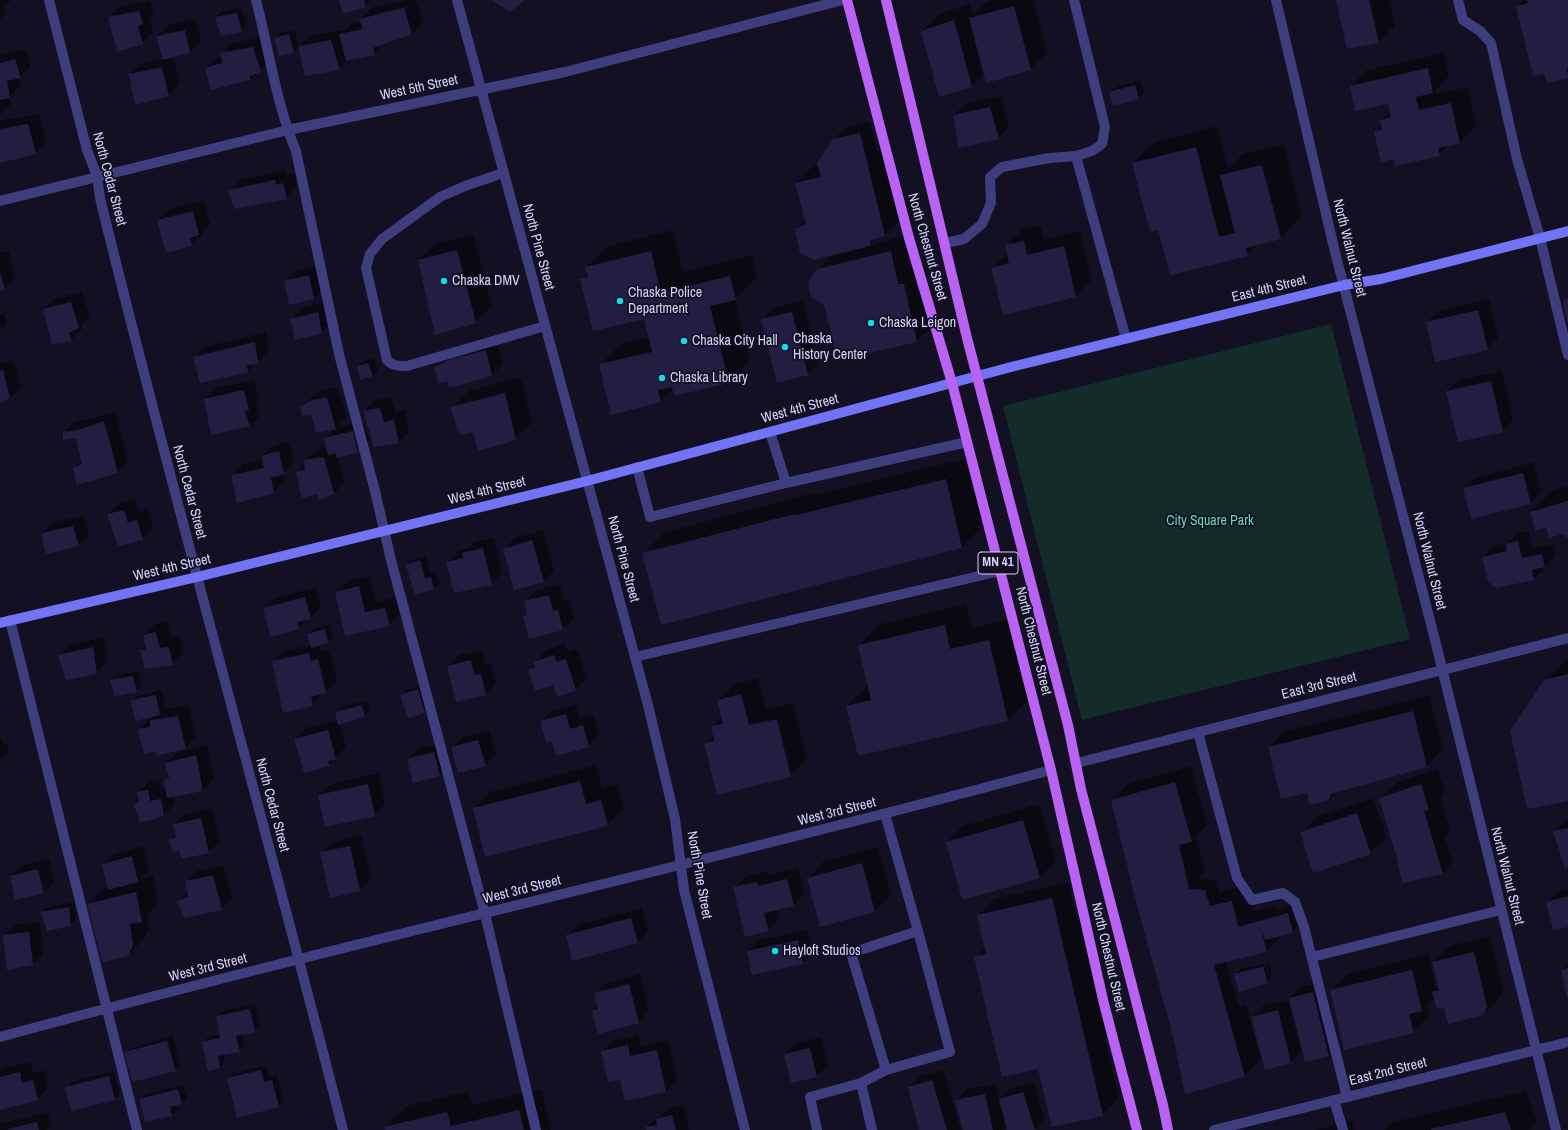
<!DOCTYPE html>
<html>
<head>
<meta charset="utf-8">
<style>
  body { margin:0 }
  canvas { display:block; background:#121022 }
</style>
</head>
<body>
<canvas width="1568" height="1130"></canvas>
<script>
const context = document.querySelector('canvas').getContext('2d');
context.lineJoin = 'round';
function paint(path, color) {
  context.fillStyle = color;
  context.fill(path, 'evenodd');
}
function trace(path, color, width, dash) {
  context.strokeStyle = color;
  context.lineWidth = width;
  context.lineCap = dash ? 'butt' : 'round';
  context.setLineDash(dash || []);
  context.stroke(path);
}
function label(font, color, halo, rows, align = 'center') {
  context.font = font + ' "Archivo Narrow",sans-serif';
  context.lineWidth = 3.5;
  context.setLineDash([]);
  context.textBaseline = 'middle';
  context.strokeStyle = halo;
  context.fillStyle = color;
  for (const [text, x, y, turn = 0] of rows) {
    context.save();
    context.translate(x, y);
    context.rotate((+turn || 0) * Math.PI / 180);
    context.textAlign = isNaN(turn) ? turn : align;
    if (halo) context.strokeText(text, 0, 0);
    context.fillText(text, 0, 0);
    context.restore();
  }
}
const green = new Path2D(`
  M1331 324 1410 639 1082 720 1003 406Z`);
const shadow = new Path2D(`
  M0 0H11L4 6 6 13 0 19Z
  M340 0H371L365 6Z
  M407 0H416L423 23 412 34 385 43 374 54 348 60 339 69 299 47 294 52 275 38 280 33 294 30 299 47 310 36 342 30 343 32 351 24 361 22 360 19 371 9ZM409 6V8L372 17V15Z
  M995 0H1033L1047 52 1031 69 987 82 985 74 972 86 922 31 939 14 970 4 973 15 987 2Z
  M1337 0H1389L1395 26 1378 42Z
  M1523 0H1568V77L1547 82 1517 6Z
  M150 1 154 12 149 16 153 32 142 43 109 18 120 7Z
  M242 8 247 25 241 31 216 17 221 12Z
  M196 19 201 42 190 52 173 56 180 84 169 95 136 103 130 74 141 64 163 59 157 36 168 25Z
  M264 37 271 60 250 80 206 69 217 58 222 56V54L232 43Z
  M26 49 31 67 19 78 20 86 9 97 11 104 0 115V55Z
  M1444 53 1449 76 1435 91V94L1468 87 1476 126 1460 143 1449 145 1439 155 1395 158 1375 132 1382 125 1381 120 1390 111 1388 103 1351 86 1367 70Z
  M1140 81 1144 93 1139 98 1110 92 1116 87Z
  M1001 96 1009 127 998 138 954 115 965 104Z
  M39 114 46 142 36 153 0 162V121Z
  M870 122 877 150 883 149 901 219 884 235 877 237 870 245 907 235 933 325 916 342 818 270 833 254 796 229 806 219 796 183 812 167 819 165 834 139 845 128Z
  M1217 126 1228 169 1243 154 1284 144 1302 216 1281 238 1259 243 1248 255 1171 274 1159 229 1133 163 1155 142Z
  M286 170 287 175 294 173 297 187 286 198 229 191 240 180Z
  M204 201 210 224 202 232V234L191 245 158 220 169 209Z
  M1040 225 1044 239 1080 231 1092 280 1076 296 992 268 1008 253 1006 246 1022 229Z
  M673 230 683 272 752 255 757 277 735 299 750 361 729 382 674 388 661 401 600 365 622 343 649 337 645 318 581 280 588 273 587 267 608 246Z
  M473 235 492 306 475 322 419 260 435 244Z
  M0 252H9L15 278 4 289 0 291Z
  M320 265 325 288 314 298 290 304 285 282 296 271Z
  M82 292 90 316 81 325 82 329 71 340 44 309 55 298Z
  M1489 299 1498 338 1487 349 1427 322 1438 311Z
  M328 301 332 321 321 332 292 319 302 308Z
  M803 301 818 364 807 374 763 319 773 308Z
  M0 314H4L7 324 0 330Z
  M266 332 269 351 248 371 194 358 205 347Z
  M497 340 503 364 492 375 435 369 446 358Z
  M373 358 378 370 373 376 358 367 363 361Z
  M14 360 21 387 10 398 0 400V363Z
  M1502 371 1513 420 1502 431 1447 391 1458 380Z
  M521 377 532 423 515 439 474 431 452 408 468 391Z
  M254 380 259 398 256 401 260 415 250 426 205 399 216 388Z
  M337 387 347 417 337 427 363 421 369 440 358 451 338 457 345 482 334 493H317L297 472 305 464V461L316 450 327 448 326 438 335 428 312 412 302 407 313 396 322 390Z
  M391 397 395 412 405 409 409 432 398 443 364 411 375 400Z
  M115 411 128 461 118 472 74 468 82 460 77 437 64 433 74 422 89 419Z
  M289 441 294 462 283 473 284 482 273 493 232 475 243 464 263 460 262 456 273 446Z
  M968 458 983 526 962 547 662 624 644 553 665 532 813 493 818 494Z
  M1534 462 1541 492 1530 503 1464 488 1475 478Z
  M1568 486V537L1546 526 1531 512 1553 490Z
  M135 499 139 513 148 509 153 528 143 539 108 514 119 503Z
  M84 516 89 535 78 545 42 533 53 522Z
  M543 530 554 571 543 582 504 549 515 538Z
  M1529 531 1532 548 1553 544 1556 556 1533 579 1483 557 1494 546 1507 543 1518 533Z
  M494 538 502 573 491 584 448 562 458 551 467 549 474 542Z
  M425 556 431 574 436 572 439 584 434 589 416 594 407 565 412 560Z
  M369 576 376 602 396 597 400 614 389 625 346 635 336 592 347 581Z
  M560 584 564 601 569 599 574 618 563 629 524 616 528 613 525 601 536 590Z
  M316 587 321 607 299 628 264 609 275 598Z
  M966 604 972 628 1010 619 1029 699 1007 720 847 706 868 685 859 645 881 624Z
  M167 621 171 637H180L183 653 172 664 141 650 146 645 144 635 155 624Z
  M330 624 333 637 328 642 320 644 321 651 329 649 337 681 326 692 323 693 312 705 273 662 284 651 311 645 308 634 314 629Z
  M104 637 107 662 96 673 59 656 70 645Z
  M565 644 568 652 577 649 587 678 576 689 553 684 529 670 545 651Z
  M482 650 485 665 491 663 496 684 485 694 448 666 459 655Z
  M1568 658V800L1545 680Z
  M138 671 142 686 136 691 112 680 117 675Z
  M758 678 766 710 793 703 807 759 790 776 705 743 714 735 712 727 722 716 718 700 735 684Z
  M423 685 430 707 425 712 408 717 401 695 406 690Z
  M162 690 165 709 189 705 196 738 185 749 155 750 139 730 150 719 156 715 132 701 137 696Z
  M1429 695 1443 749 1427 766 1337 791 1329 800 1307 792 1269 747 1285 731Z
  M367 700 370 711 365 716 340 723 346 747 329 765 296 739 306 728 338 720 336 713 341 707Z
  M576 704 580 719 593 715 599 735 588 746 552 740 541 722 552 711Z
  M489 730 496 754 485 765 452 748 463 737Z
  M0 738H1L3 745 7 744 9 753 4 758 0 759Z
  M445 742 450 764 440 775 408 759 419 748Z
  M207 744 214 779 203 790 173 795 175 804 164 815 135 804 139 800 138 793 149 782 159 780 161 790 166 789 165 780 169 776 166 764 177 753Z
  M596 765 602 788 617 784 624 809 607 825 474 808 490 792Z
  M1191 766 1207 825 1196 836 1205 871 1197 879 1216 880 1219 892 1248 885 1254 911 1275 906 1276 910 1298 903 1303 921 1292 932 1283 935 1266 951 1226 961 1239 1007 1246 1005 1261 1059 1245 1076 1185 1093 1174 1036 1112 800 1128 784Z
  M1438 769 1445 793 1441 797 1450 831 1442 839 1445 838 1453 862 1442 873 1398 858 1380 798 1397 782Z
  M379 773 385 804 374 815 319 795 330 784Z
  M1373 798 1387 837 1370 853 1301 833 1318 816Z
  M1039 804 1056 861 1040 877 963 899 947 842 963 826Z
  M212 808 220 841 209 852 180 850 170 839 176 833 174 824 185 814Z
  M1568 820V867L1554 831 1565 821Z
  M361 835 371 879 360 890 331 896 321 853 332 842Z
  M143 846 149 870 139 879 153 876 158 904 147 915 149 928 144 939 127 956 88 904 105 888 109 887 103 864 114 854Z
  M878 847 891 895 875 911 808 878 824 861Z
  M49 859 54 882 43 892 11 876 22 865Z
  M223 865 232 898 221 909 179 901 188 891 186 882 197 871Z
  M798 868 804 894 793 905 776 909 779 919 768 930 734 888 745 877 767 871 768 875Z
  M1068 882 1076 917 1082 916 1110 1034 1105 1040 1119 1098 1102 1115 1040 1069 975 958 985 947 978 916 994 899Z
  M1568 889V926L1547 902 1558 891Z
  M74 902 76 919 71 925 42 912 47 907Z
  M642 908 648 932 637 943 567 936 578 925Z
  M40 922 43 954 33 964 4 936 15 925Z
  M808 930 813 953 802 964 748 951 759 940Z
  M1490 936 1503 990 1500 998 1483 1014 1444 1007 1435 997 1427 1004 1430 1015 1413 1032 1331 990 1347 974 1428 954 1436 989 1439 986 1433 962 1450 946Z
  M1269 963 1272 977 1267 982 1235 974 1241 969ZM1268 965 1269 967 1240 974V972Z
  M1568 964V996L1562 970Z
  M640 974 649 1011 639 1022 593 1011 598 1006 595 994 606 983Z
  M1324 982 1339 1044 1328 1055 1290 998 1301 987Z
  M1288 1000 1302 1052 1291 1062 1252 1017 1263 1006Z
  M255 1004 260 1026 255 1031 242 1034 244 1046 239 1051 223 1054 225 1062 220 1067 203 1042 208 1037 221 1034 217 1016 222 1011Z
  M638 1035 641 1046 668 1040 677 1080 666 1091 626 1100 620 1078 602 1052 613 1041Z
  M173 1036 180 1065 175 1070 126 1053 131 1048Z
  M821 1037 828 1065 817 1076 785 1054 796 1044Z
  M30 1062 33 1073 44 1070 48 1088 37 1099 0 1108V1071L2 1069Z
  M266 1065 269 1078 277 1076 284 1101 279 1106 238 1117 228 1079 233 1074Z
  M943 1070 961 1130H920L909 1087 920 1076Z
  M114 1071 120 1094 115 1099 66 1088 72 1082Z
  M1034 1082 1045 1119 1034 1129 1008 1130 1007 1127 1004 1130H964L956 1100 967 1089 996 1084 999 1100 1011 1088Z
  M183 1085 187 1098 181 1103 176 1104 177 1110 172 1115 141 1099 146 1094Z
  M541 1089 551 1130H386L385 1127 407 1106 468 1091 473 1105Z
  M1526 1091 1537 1124 1530 1130H1385L1393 1122Z
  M683 1105 689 1130H647L646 1128 668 1109Z
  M48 1112 51 1125 46 1130H0V1124Z
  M1352 1121 1354 1130H1315Z`);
const building = new Path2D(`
  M339 0H364L366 7 343 14Z
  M492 0H525L510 12Z
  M1336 0H1369L1379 43 1347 49Z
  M1527 0H1568V68L1567 69 1568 78 1547 83 1544 74 1533 76 1516 6 1528 3Z
  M1014 6 1031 70 986 83 969 18Z
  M404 8 412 34 373 48 375 55 346 61 339 34 363 29 359 19Z
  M139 11 143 24 138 26 143 44 117 52 108 17Z
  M237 13 242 32 221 36 215 17Z
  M954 20 972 87 939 97 921 31Z
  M185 30 190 53 163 60 156 36Z
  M289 34 294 53 279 56 274 38Z
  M331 40 340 70 305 76 298 46Z
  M253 47 261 72 250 76V80L211 90 205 68 222 63 220 53Z
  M15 59 21 78 7 81 10 98 0 100V63Z
  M162 67 169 96 135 105 129 74Z
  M1428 68 1433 93 1416 97 1419 110 1451 103 1460 144 1438 148 1440 156 1395 166 1394 159 1381 162 1374 131 1382 130 1380 120 1391 117 1388 104 1355 111 1350 86Z
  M1135 85 1139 99 1113 106 1109 92Z
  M990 107 999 139 959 148 953 115Z
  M28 124 36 154 0 163V129Z
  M860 133 885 236 871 240 870 246 813 260 800 253 795 229 806 224 795 183 821 177 817 163 833 139Z
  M1196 147 1219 237 1235 233 1220 175 1262 165 1281 239 1246 248 1248 256 1170 275 1158 230 1150 232 1132 163Z
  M275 180 276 185 283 183 287 199 234 209 228 190Z
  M193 211 199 235 190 238 192 246 166 253 157 220Z
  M1024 241 1027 255 1064 246 1076 297 1003 315 991 268 1009 263 1005 245Z
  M457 250 476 323 435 335 418 260Z
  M651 251 661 293 730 276 736 300 710 306 729 383 674 396 672 387 658 390 661 402 611 415 599 364 652 352 644 319 593 331 580 279 588 277 585 267Z
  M891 251 898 284H904L917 342 838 360 824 305 811 297 808 282 817 269Z
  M0 272 5 290 0 291Z
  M309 275 314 299 289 305 284 281Z
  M1568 299V323H1567L1563 300Z
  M71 302 79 328 69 333 72 341 52 344 43 309Z
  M1478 310 1488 350 1435 362 1426 322Z
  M318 312 322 333 295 340 290 319Z
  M792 312 808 375 777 383 761 319Z
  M255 342 258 363 247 366 248 372 200 383 193 357Z
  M486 350 492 376 449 388 447 381 438 384 434 368 448 360Z
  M368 363 373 376 360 380 357 366Z
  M3 370 10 398 0 402V371Z
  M1491 381 1503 432 1458 442 1446 391Z
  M244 390 249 410 245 411 250 426 211 435 204 399Z
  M505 393 516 440 478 451 473 432 461 435 457 428 450 407Z
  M327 397 336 429 316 433 311 414 302 416 300 407 310 401Z
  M380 408 384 422 394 420 399 443 374 447 363 411Z
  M104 421 118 473 77 485 73 468 82 464 76 438 63 440V432L78 430Z
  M353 431 358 452 337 458 335 453 328 455 324 438Z
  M279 451 284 474 271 478 274 493 237 503 231 475 264 468 261 456Z
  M324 457 334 494 319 500 317 494 302 498 296 472 305 470 304 460Z
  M1523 473 1531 504 1471 519 1463 488Z
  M946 479 962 548 661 625 642 553 791 515H796Z
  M1568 501V538L1562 534 1549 538 1546 527 1535 530 1530 512Z
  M124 510 128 523 137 519 143 540 118 546 107 514Z
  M73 526 79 546 46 554 41 533Z
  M532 540 544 582 514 590 503 549Z
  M1518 541 1522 558 1542 554 1545 567 1532 570 1534 580 1496 588 1488 582 1482 557 1507 551 1506 544Z
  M483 548 492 585 454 593 446 562 463 558 462 553Z
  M420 560 425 579 431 577 434 590 415 595 406 565Z
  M359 586 365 612 385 608 390 626 345 636 335 592Z
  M549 595 553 611 558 610 563 630 529 639 523 616 527 615 524 601Z
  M305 597 311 619 297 622 299 629 271 637 263 608Z
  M945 625 950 649 989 640 1008 721 858 756 846 706 871 700 858 645Z
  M325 629 328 643 311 648 307 634Z
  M156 632 160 648 169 647 173 665 145 669 140 650 146 649 143 635Z
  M93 647 97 674 66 680 58 655Z
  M309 653 311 661 318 659 326 693 311 697 313 706 283 713 272 661Z
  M554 655 557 662 566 659 576 690 557 697 553 685 535 691 528 670 535 667 533 662Z
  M471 660 474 675 481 674 486 695 456 702 447 666Z
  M1568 674V801L1527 809 1510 731 1544 680Z
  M133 676 137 692 115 696 110 680Z
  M418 689 425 713 408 718 400 695Z
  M741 694 749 725 777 719 791 777 717 795 704 743 714 741 711 726 723 724 717 700Z
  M156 695 160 715 135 721 131 700Z
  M362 705 365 717 338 725 335 712Z
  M1413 711 1427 767 1331 794 1329 800 1309 805 1307 793 1281 799 1268 747Z
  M566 714 570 729 583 725 589 747 556 756 552 741 546 743 540 721Z
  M178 716 186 749 156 756 155 751 144 754 138 729 150 727V720Z
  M328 730 336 759 328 761 330 766 304 773 294 739Z
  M478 740 486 766 458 773 451 747Z
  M434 752 440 776 413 783 407 759Z
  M196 755 203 791 167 798 164 780 169 778 165 763Z
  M580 781 586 804 601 800 608 826 485 857 473 808Z
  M1175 782 1192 842 1179 845 1189 889 1205 890 1210 906 1232 901 1238 927 1288 913 1293 933 1265 940 1260 925 1267 952 1214 965 1245 1077 1185 1094 1173 1036 1136 902 1111 800Z
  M368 784 375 816 325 827 318 795Z
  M1421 784 1429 810 1424 811 1443 874 1402 883 1397 859 1379 798Z
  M148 790 150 801 161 799 164 816 140 823 134 804 139 802 137 792Z
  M1357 813 1371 854 1313 873 1300 832Z
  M201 818 209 853 182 859 179 851 172 852 169 839 176 838 173 824Z
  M1023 820 1040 878 962 900 946 842Z
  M1568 828V868L1565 869 1553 831Z
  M350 846 360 891 330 898 320 852Z
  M132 856 138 882 108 890 102 864Z
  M862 863 875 912 820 927 807 878Z
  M38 869 44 893 15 900 10 876Z
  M213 875 222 910 184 918 177 901 188 897 185 881Z
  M787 879 794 906 764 913 769 931 745 937 733 887 757 882 758 886Z
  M136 892 142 922 130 924 133 945 128 956 102 962 87 904Z
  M1568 896V927L1553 930 1546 902Z
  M1052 898 1103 1116 1052 1127 1038 1069 1002 1077 974 957 986 954 977 915Z
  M69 907 71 926 47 931 41 912Z
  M631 918 638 943 572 961 566 935Z
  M29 932 33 965 7 970 3 935Z
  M798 940 803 964 752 975 747 951Z
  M1474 952 1487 1007 1483 1015 1448 1024 1444 1008 1437 1009 1432 992 1439 990 1432 962Z
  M1263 967 1268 983 1239 992 1234 974Z
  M1568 968V998H1567L1561 970Z
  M1412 970 1422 1011 1409 1014 1414 1033 1344 1050 1330 990Z
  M629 984 639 1023 598 1034 592 1011 598 1009 594 993Z
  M1313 992 1329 1056 1305 1062 1289 998Z
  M250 1009 255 1032 236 1036 240 1052 218 1056 220 1068 208 1071 202 1042 220 1038 216 1016Z
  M1278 1010 1291 1063 1265 1070 1251 1017Z
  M167 1041 176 1071 132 1082 124 1052Z
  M628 1045 630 1056 657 1050 666 1092 625 1101 620 1080 608 1082 601 1051Z
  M810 1048 817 1077 791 1083 784 1054Z
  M261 1070 264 1082 272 1080 279 1107 237 1118 227 1078Z
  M20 1072 22 1083 33 1080 38 1100 0 1110V1077Z
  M109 1076 115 1100 71 1111 65 1087Z
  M932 1080 947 1130H919L908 1087Z
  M178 1089 182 1104 170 1107 172 1116 145 1122 139 1099Z
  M1023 1092 1035 1130H1007L999 1099Z
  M985 1094 993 1130H963L955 1100Z
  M519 1110 524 1130H385L384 1127 447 1112 451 1126Z
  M1505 1112 1511 1130H1431V1129Z
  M672 1115 676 1130H646L645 1127 657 1125 656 1119Z
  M37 1122 39 1130H8V1129Z`);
const lane = new Path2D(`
  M256 0C269 50 276 103 296 151L339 354 375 491 391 560 485 914 536 1130
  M1074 0 1105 127 1102 144 1092 151 1076 156
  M1458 0 1463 20 1480 31 1491 43 1517 159 1540 238 1568 355
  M503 173 465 186 440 197 382 239 370 254 366 268 387 360C393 366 399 366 407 366L545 326
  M945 243 964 239 982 224 991 203 990 177 1002 167 1049 158 1076 156 1126 339
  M770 432 786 483
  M637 467 650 517 786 483 967 442
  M10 620 137 1130
  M635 657 1000 571
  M1198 732 1237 878 1252 900 1283 893 1295 902 1304 927 1347 1097
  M885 814 918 931
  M918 931 950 1052 886 1070 851 953Z
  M1312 957 1501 910
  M861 1083 886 1070
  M1334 1100 1343 1130
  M817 1130 810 1097 861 1083 872 1130`);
const street = new Path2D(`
  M49 0 87 150 97 176 100 198C176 510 264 819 343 1130
  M457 0 648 705 675 819 684 890 745 1130
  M1276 0 1334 248 1434 636 1556 1130
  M0 201 288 130 565 72 843 0
  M1077 763 1568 638
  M0 1037C349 942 702 864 1051 770
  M1214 1130 1568 1042`);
const secondary = new Path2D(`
  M0 623 197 577 587 481 1011 367 1344 285 1381 279 1568 231`);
const primary = new Path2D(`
  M847 0 909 238 952 383 1051 770 1104 1004 1137 1130
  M886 0 967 338 1068 725 1081 789 1163 1105 1168 1130`);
const markers = [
  [444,281,4,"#10ddec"],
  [620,301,4,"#10ddec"],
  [871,323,4,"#10ddec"],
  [684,341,4,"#10ddec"],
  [785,347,4,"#10ddec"],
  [662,378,4,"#10ddec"],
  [775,951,4,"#10ddec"]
];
const shields = [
  [998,563,40]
];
const shieldNames = [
  ["MN 41",998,563]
];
const streetNames = [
  ["West 5th Street",419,88,-12],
  ["North Cedar Street",109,179,75],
  ["North Pine Street",538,247,75],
  ["North Chestnut Street",927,247,74],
  ["North Walnut Street",1349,248,76],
  ["East 4th Street",1269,289,-14],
  ["West 4th Street",800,409,-15],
  ["West 4th Street",487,491,-14],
  ["North Cedar Street",189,492,75],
  ["North Pine Street",623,559,75],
  ["North Walnut Street",1429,561,76],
  ["West 4th Street",172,568,-13],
  ["North Chestnut Street",1033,641,76],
  ["East 3rd Street",1319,686,-14],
  ["North Cedar Street",272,805,75],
  ["West 3rd Street",837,812,-14],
  ["North Pine Street",699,875,80],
  ["North Walnut Street",1507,876,76],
  ["West 3rd Street",522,890,-14],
  ["North Chestnut Street",1108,957,77],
  ["West 3rd Street",208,968,-14],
  ["East 2nd Street",1388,1072,-14]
];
const poiNames = [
  ["Chaska DMV",452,281],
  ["Chaska Police",628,293],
  ["Department",628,309],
  ["Chaska Leigon",879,323],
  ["Chaska",793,339],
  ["History Center",793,355],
  ["Chaska City Hall",692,341],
  ["Chaska Library",670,378],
  ["Hayloft Studios",783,951]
];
const parkNames = [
  ["City Square Park",1210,521]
];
paint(green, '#132c2a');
paint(shadow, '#0007');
paint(building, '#231d42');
trace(lane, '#3e3e7e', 10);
trace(street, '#3e3e7e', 10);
trace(secondary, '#7273f5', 10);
trace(primary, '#b963f4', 10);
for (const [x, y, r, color] of markers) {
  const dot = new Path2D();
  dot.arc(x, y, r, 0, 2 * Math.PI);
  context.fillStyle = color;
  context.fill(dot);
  trace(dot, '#121022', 1.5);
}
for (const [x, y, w] of shields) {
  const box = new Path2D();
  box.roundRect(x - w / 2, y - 11, w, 22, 3);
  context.fillStyle = '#121022';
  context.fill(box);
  trace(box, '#d7d4fc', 1);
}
label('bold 13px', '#d7d4fc', null, shieldNames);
label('14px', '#d7d4fc', '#121022', streetNames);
label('14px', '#d7d4fc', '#121022', poiNames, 'left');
label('14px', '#65d7b7', '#121022', parkNames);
</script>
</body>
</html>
